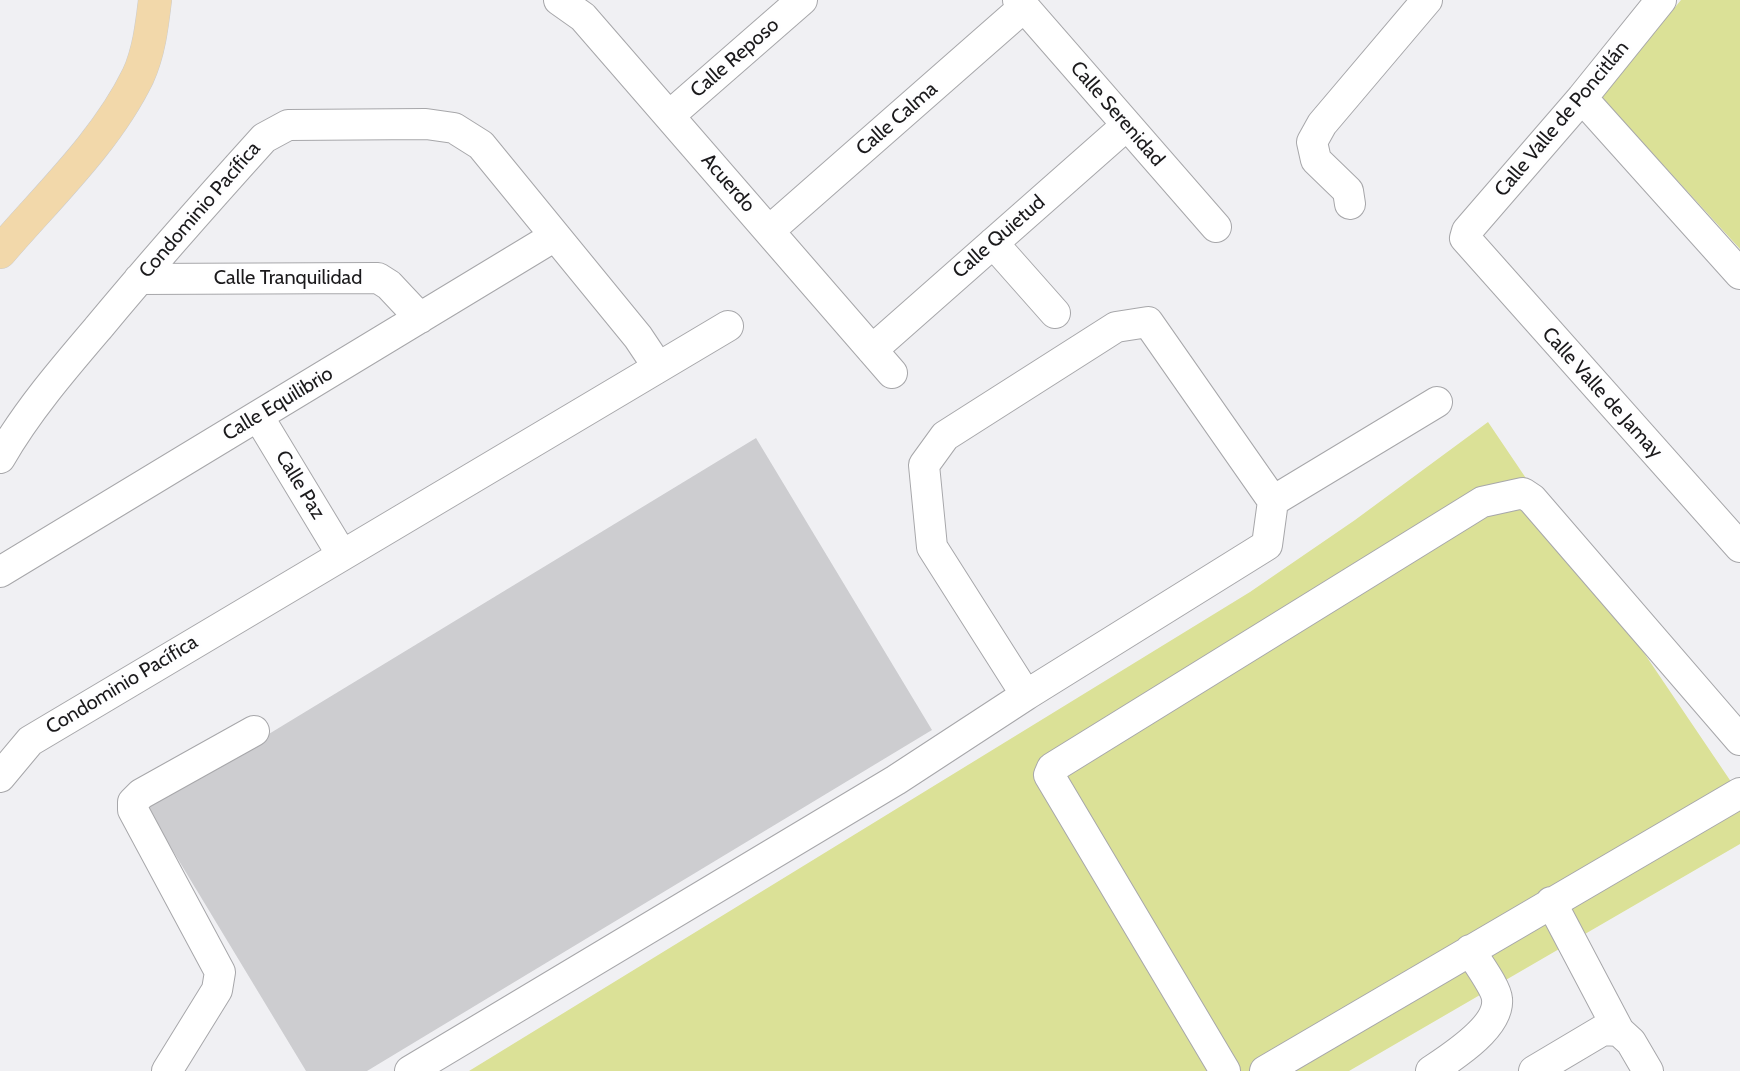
<!DOCTYPE html>
<html>
<head>
<meta charset="utf-8">
<style>
  body { margin:0 }
  canvas { display:block; background:#f0f0f3 }
</style>
</head>
<body>
<canvas width="1740" height="1071"></canvas>
<script>
const context = document.querySelector('canvas').getContext('2d');
context.lineJoin = 'round';
function paint(path, color) {
  context.fillStyle = color;
  context.fill(path, 'evenodd');
}
function trace(path, color, width, dash) {
  context.strokeStyle = color;
  context.lineWidth = width;
  context.lineCap = dash ? 'butt' : 'round';
  context.setLineDash(dash || []);
  context.stroke(path);
}
function label(font, color, halo, rows, align = 'center') {
  context.font = font + ' Cabin,sans-serif';
  context.lineWidth = 6;
  context.setLineDash([]);
  context.textBaseline = 'middle';
  context.strokeStyle = halo;
  context.fillStyle = color;
  for (const [text, x, y, turn = 0] of rows) {
    context.save();
    context.translate(x, y);
    context.rotate((+turn || 0) * Math.PI / 180);
    context.textAlign = isNaN(turn) ? turn : align;
    if (halo) context.strokeText(text, 0, 0);
    context.fillText(text, 0, 0);
    context.restore();
  }
}
const green = new Path2D(`
  M1681 0H1740V249L1601 97Z
  M1488 422 1740 795V844L1349 1071H469L1250 592 1355 520Z`);
const building = new Path2D(`
  M756 438 932 730 367 1071H306L147 808Z`);
const minor = new Path2D(`
  M559 0 583 17 892 373
  M1018 0 1216 227
  M1661 0 1582 98 1467 231 1465 238 1740 547
  M1582 98 1740 274
  M669 116 802 0
  M1350 204 1348 191 1316 160 1312 142 1322 124 1427 0
  M770 230 1024 7
  M993 243 1055 313
  M139 279 378 278 389 285 420 318
  M872 350 1127 125
  M258 416 342 555
  M0 458C27 411 64 368 99 327 152 263 208 200 264 138L288 125 426 124 454 128 481 145 638 337 658 367
  M0 572 555 236
  M1026 695 1267 545 1273 501 1437 402
  M0 777 30 741 728 326
  M1551 902 1619 1031 1631 1042 1648 1071
  M167 1071 217 990 220 972 133 810V802L141 794 254 731
  M410 1071 896 780 1026 695 932 547 924 465 945 436 1116 327 1148 322 1273 501
  M1225 1071 1049 775 1052 768 1482 502 1523 493 1532 499 1740 740
  M1265 1071 1740 793
  M1431 1071C1452 1057 1500 1027 1497 999 1496 987 1476 961 1470 950
  M1534 1071 1603 1030 1619 1031`);
const major = new Path2D(`
  M0 252C47 197 106 142 138 76 149 52 152 25 155 0`);
const streetNames = [
  ["Calle Reposo",735,58,-41],
  ["Calle Serenidad",1117,114,49],
  ["Calle Calma",897,119,-41],
  ["Calle Valle de Poncitlán",1562,119,-50],
  ["Acuerdo",728,183,49],
  ["Condominio Pacífica",200,210,-49],
  ["Calle Quietud",999,237,-41],
  ["Calle Tranquilidad",288,278],
  ["Calle Valle de Jamay",1602,393,48],
  ["Calle Equilibrio",278,404,-31],
  ["Calle Paz",300,485,59],
  ["Condominio Pacífica",122,685,-31]
];
paint(green, '#dbe197');
paint(building, '#cdcdd0');
trace(minor, '#a7a7aa', 32);
trace(major, '#cdcdcd', 34);
trace(minor, '#fff', 30);
trace(major, '#f2d8aa', 33);
label('20px', '#1b1a1c', '#fefeff', streetNames);
</script>
</body>
</html>
